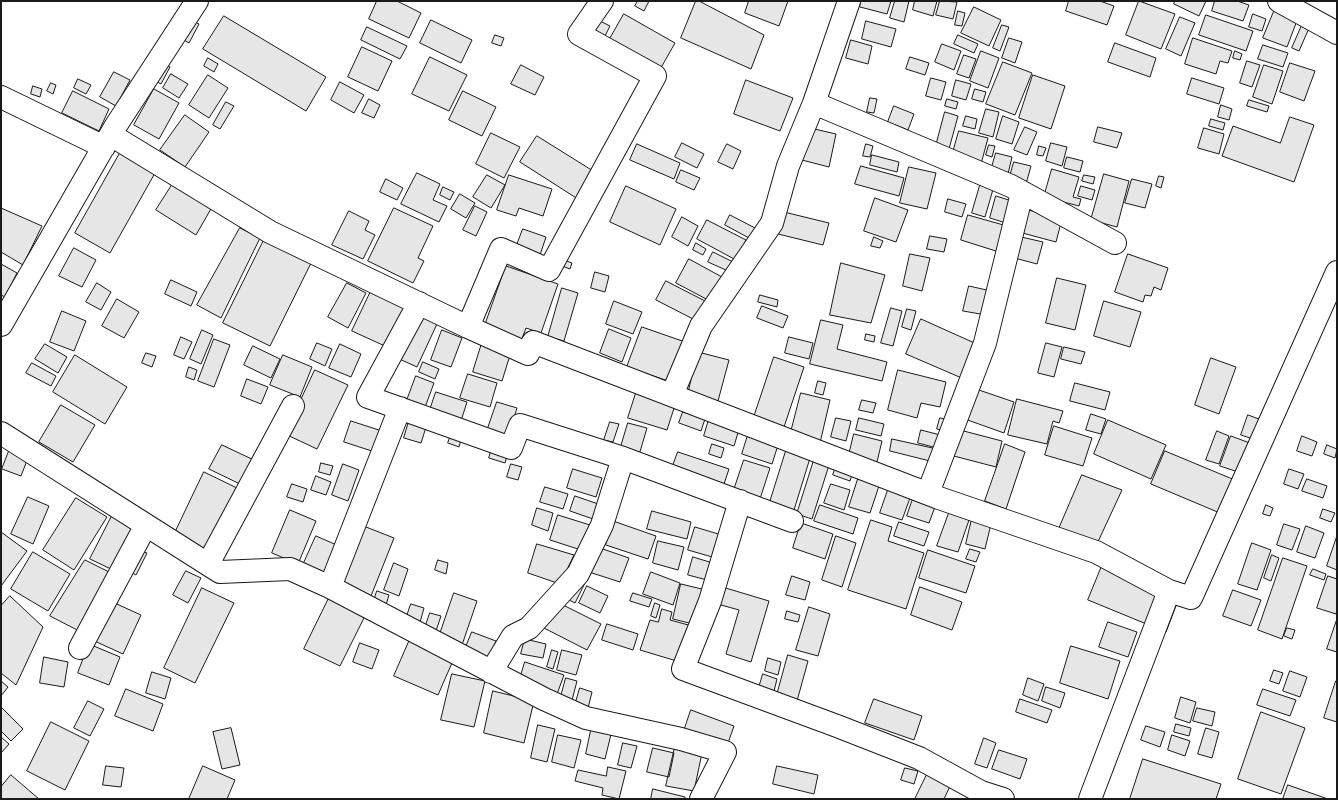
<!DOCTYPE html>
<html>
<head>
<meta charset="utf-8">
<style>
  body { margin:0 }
  #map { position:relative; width:1338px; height:800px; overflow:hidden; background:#fff; font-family:"Roboto Serif",serif }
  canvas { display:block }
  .frame { position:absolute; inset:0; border:2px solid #1a1a1a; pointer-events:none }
</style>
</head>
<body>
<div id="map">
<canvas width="1338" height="800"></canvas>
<div class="frame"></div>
</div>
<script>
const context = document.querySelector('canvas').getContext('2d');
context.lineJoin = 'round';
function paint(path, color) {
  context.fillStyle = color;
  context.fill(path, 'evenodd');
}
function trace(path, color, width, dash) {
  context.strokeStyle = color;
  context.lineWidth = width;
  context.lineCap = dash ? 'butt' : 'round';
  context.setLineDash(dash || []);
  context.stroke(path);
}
const building = new Path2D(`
  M377 1H397L421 13 409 38 369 19Z
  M638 1H649L644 11 635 6Z
  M696 1H699L764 35 751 69 681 38Z
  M749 1H788L779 26 745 13Z
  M861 1H891L887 14 860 7Z
  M895 1H909L904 22 890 18Z
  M915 1H937L933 16 913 10Z
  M940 1 957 2 953 19 936 15Z
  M1069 1H1100L1114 6 1107 25 1066 11Z
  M1139 1 1175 14 1161 49 1126 35Z
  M1175 1H1206L1199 16 1174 4Z
  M1215 1H1237L1249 5 1243 21 1212 11Z
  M974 7 1001 20 989 46 961 33Z
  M1275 9 1298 18 1287 47 1263 38Z
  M958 11 965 13 962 26 955 25Z
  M624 14 675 43 658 73 607 44Z
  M1253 14 1266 19 1262 31 1249 27Z
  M1206 15 1253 31 1246 51 1199 35Z
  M224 16 326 77 306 111 203 49Z
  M1180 17 1195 23 1181 56 1166 49Z
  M189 19 199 24 189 43 179 37Z
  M596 19 610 26 603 40 589 33Z
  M431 20 472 40 461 63 420 43Z
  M866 21 896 29 891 47 862 39Z
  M1303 23 1310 26 1299 51 1292 48Z
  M1002 25 1009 27 1000 51 993 48Z
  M367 27 407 46 400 59 361 40Z
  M495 35 504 38 501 46 492 43Z
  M958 35 978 44 974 53 954 44Z
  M1009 38 1022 42 1015 63 1002 58Z
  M1193 38 1232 51 1228 63 1220 61 1216 74 1185 64Z
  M851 40 872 46 868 64 846 58Z
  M1115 43 1156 58 1150 77 1108 62Z
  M942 44 961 51 954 70 935 62Z
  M1263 45 1288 53 1283 67 1258 59Z
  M362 47 392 61 378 91 348 77Z
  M981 51 999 58 988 88 970 81Z
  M1235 51 1242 54 1240 60 1233 58Z
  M964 55 976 59 969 78 957 74Z
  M430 57 467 75 449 111 412 94Z
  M910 57 929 63 925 75 906 69Z
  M208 58 218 64 214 72 204 66Z
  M1247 61 1260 65 1252 87 1240 83Z
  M161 62 170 67 161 84 152 79Z
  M1003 62 1032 73 1015 115 986 104Z
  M1290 63 1315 71 1304 101 1280 92Z
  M521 65 544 77 535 95 511 84Z
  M1264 65 1283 71 1272 104 1253 97Z
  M114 72 130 80 116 106 100 97Z
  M171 74 188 84 179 98 163 88Z
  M208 75 228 88 209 118 189 105Z
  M1033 75 1065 86 1051 129 1019 118Z
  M931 78 946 82 941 100 926 96Z
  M1192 78 1224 88 1219 104 1187 94Z
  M78 79 91 85 86 94 74 88Z
  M746 80 793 98 780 131 734 114Z
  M956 80 971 84 966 100 952 96Z
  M340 82 364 95 354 113 331 100Z
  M51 83 56 85 53 94 47 91Z
  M33 86 42 89 40 97 31 94Z
  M154 89 179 103 159 139 134 125Z
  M975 89 986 92 983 102 972 99Z
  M73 91 109 109 99 131 62 113Z
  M463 91 496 107 482 136 449 120Z
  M870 98 877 99 874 113 867 112Z
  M369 99 380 105 374 118 362 113Z
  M947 99 958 102 956 109 945 106Z
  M1249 100 1269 106 1267 112 1247 106Z
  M226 102 234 106 220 129 213 125Z
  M1221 105 1232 109 1229 120 1218 117Z
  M894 106 914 114 908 130 888 122Z
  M986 109 999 112 993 137 979 133Z
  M945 112 958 116 949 149 936 146Z
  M185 115 209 132 185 167 160 150Z
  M966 116 977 119 975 129 963 126Z
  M1003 116 1019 122 1012 144 996 139Z
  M1290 117 1314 125 1294 182 1222 156 1233 126 1280 143Z
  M1211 119 1225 123 1223 130 1209 126Z
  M1025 127 1037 132 1027 155 1014 150Z
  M1098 127 1122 133 1117 148 1094 142Z
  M810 128 836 134 829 167 802 160Z
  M1204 128 1224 134 1219 154 1198 148Z
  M959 131 988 138 981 164 952 156Z
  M491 133 520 147 504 178 476 164Z
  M537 136 598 174 581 201 520 162Z
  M682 143 704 154 697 168 675 157Z
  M1051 143 1067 147 1062 166 1046 161Z
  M637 144 680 163 674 179 630 160Z
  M727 144 741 151 733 169 718 162Z
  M866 144 873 146 870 157 863 156Z
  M989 145 995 146 992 157 986 155Z
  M1039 146 1046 148 1043 156 1037 155Z
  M120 153 155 173 110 253 75 233Z
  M996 153 1012 157 1007 178 990 174Z
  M872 155 899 162 897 172 870 165Z
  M1067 157 1083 161 1080 172 1064 168Z
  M1014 162 1031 166 1026 184 1009 180Z
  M861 166 904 178 899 196 855 184Z
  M909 167 936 173 927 209 900 203Z
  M1052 169 1079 177 1073 197 1081 199 1079 206 1044 197Z
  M681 170 700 178 694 190 676 182Z
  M181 171 220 193 196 235 156 210Z
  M417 173 440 184 433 200 447 206 439 222 401 204Z
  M1104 174 1129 181 1117 227 1091 220Z
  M487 175 505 185 491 208 473 197Z
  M509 175 552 189 543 216 519 208 516 216 497 210Z
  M1084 175 1095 177 1093 184 1082 181Z
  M1159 176 1164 177 1161 188 1156 186Z
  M386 179 403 188 397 200 380 192Z
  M1132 179 1152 184 1145 208 1125 203Z
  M981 182 994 186 985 217 972 213Z
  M626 186 676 209 660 245 610 222Z
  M1081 186 1095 190 1092 200 1078 196Z
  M443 187 454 192 450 200 440 195Z
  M460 194 475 203 466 218 451 209Z
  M996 196 1015 202 1009 224 990 218Z
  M875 198 908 210 896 242 864 231Z
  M948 199 966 204 962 217 945 212Z
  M475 206 487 212 476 236 463 230Z
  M1 208 42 226 23 265 1 252Z
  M394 208 433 226 418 258 424 261 413 283 368 261Z
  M1021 208 1062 219 1056 242 1015 231Z
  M349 211 369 221 365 230 375 235 363 259 332 245Z
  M784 212 829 223 823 245 778 234Z
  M730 215 755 228 749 238 725 225Z
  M968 215 1007 226 999 252 961 240Z
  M682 217 698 226 688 246 672 237Z
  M707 220 746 240 736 260 697 239Z
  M240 228 260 238 221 318 197 305Z
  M523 229 546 237 539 258 515 250Z
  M930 236 947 239 944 252 927 249Z
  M1017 236 1043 242 1037 264 1011 257Z
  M874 237 883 241 880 248 871 246Z
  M264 240 311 263 270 346 223 323Z
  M696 243 706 249 703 255 693 250Z
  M74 248 96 260 82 287 59 276Z
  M713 252 733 262 728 271 708 262Z
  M910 254 930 258 922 291 903 286Z
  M1128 254 1168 268 1161 290 1154 287 1151 296 1145 295 1143 302 1115 292Z
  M689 259 722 277 710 301 676 283Z
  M564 260 572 263 570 269 562 266Z
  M841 263 885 275 871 323 830 315Z
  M1 264 17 273 5 297 1 295Z
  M506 266 558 284 541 333 526 328 520 344 483 331Z
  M595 272 609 276 605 292 591 288Z
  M1057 278 1086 285 1075 330 1046 323Z
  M171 280 197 292 191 306 165 294Z
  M666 281 705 301 695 320 656 300Z
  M97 283 111 292 101 310 86 302Z
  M347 283 366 293 348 328 328 317Z
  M969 286 991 291 986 315 963 311Z
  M562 288 578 293 564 341 548 337Z
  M372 289 406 306 387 347 352 331Z
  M760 295 778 300 777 307 758 302Z
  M117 299 139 312 124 338 102 326Z
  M614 301 642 312 633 334 606 324Z
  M1104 301 1141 312 1130 347 1094 336Z
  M762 306 788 316 783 328 757 318Z
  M891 308 902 311 893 346 881 343Z
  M907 309 916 311 911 330 902 327Z
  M62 311 86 321 74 351 50 342Z
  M415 314 437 324 417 367 395 357Z
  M921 319 979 345 964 379 906 354Z
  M821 320 843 325 837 349 887 362 882 381 810 364Z
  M642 327 688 343 674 383 627 367Z
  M609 329 631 338 622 362 600 353Z
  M202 330 213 335 201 364 190 359Z
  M442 330 462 338 451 367 431 360Z
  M866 334 875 336 874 342 865 340Z
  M181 337 192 342 184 359 174 355Z
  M789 337 813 343 809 359 785 353Z
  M214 339 230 345 214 387 198 381Z
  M317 343 332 349 325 366 310 359Z
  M482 343 511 352 502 381 473 372Z
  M1046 343 1062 347 1054 377 1038 373Z
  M45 344 67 357 58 373 35 359Z
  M340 344 361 354 351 377 329 368Z
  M253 346 280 359 271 378 244 365Z
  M1064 347 1085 352 1081 364 1061 359Z
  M698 352 729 360 718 401 688 394Z
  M146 353 156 356 152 367 142 363Z
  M75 355 127 387 105 424 53 392Z
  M283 355 312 367 300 397 270 385Z
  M774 357 804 367 784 427 754 417Z
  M1211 358 1236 367 1219 414 1195 405Z
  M423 362 439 369 435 379 419 372Z
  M32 363 56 376 51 386 26 373Z
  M189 367 197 370 194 380 186 377Z
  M315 370 348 385 317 449 285 434Z
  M898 370 946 382 940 407 921 403 917 418 888 410Z
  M468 374 497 383 490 407 460 398Z
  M416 376 434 383 424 410 406 403Z
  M247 379 268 387 261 404 241 396Z
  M818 381 826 383 823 395 815 393Z
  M1075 383 1110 392 1105 410 1070 401Z
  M973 388 1014 402 1004 433 962 418Z
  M637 390 676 402 667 430 628 418Z
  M436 392 467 402 460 424 429 413Z
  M801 393 830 400 820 443 790 436Z
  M1017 399 1063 411 1059 423 1053 421 1047 444 1008 435Z
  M862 400 876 403 873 413 859 410Z
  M497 402 517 408 508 438 487 431Z
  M61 405 95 425 73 462 39 442Z
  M683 412 705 419 701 431 679 423Z
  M1091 414 1106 419 1101 434 1086 430Z
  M1248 415 1278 426 1271 445 1241 435Z
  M710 416 740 426 734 446 704 436Z
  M410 418 427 424 421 443 404 438Z
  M836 418 851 421 846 441 831 437Z
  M859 418 884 424 881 436 856 430Z
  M940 418 952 420 949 432 937 429Z
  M1108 420 1166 445 1151 479 1094 454Z
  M351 421 382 431 375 452 344 442Z
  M610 422 619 424 613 442 604 440Z
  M628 423 647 428 639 455 620 450Z
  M1054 426 1092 438 1083 466 1045 455Z
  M956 429 1002 441 996 467 950 455Z
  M921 430 944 436 941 449 918 443Z
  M1217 431 1229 436 1219 464 1206 460Z
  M452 432 462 436 459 447 448 443Z
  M749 432 779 442 772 464 742 454Z
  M854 434 882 441 876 466 848 459Z
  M1231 436 1255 445 1244 474 1220 466Z
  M1302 436 1317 442 1312 456 1297 451Z
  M892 439 937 449 934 462 890 451Z
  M712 444 724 448 721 458 709 454Z
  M1005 444 1025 452 1006 509 985 501Z
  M222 445 256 461 244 486 209 469Z
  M1327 445 1337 449 1335 458 1324 454Z
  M11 446 30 453 21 476 2 469Z
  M492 448 508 453 505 463 489 458Z
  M786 451 810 458 794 510 770 502Z
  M1165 451 1242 483 1227 516 1151 484Z
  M678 452 729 469 723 487 671 471Z
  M815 457 830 462 812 519 797 514Z
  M744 460 770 468 759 502 733 493Z
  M321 463 333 466 330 475 319 472Z
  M343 464 359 470 348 501 332 495Z
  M511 464 522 467 518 480 507 477Z
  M837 464 854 469 850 481 833 475Z
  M573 469 602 478 596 497 567 488Z
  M1289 469 1304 474 1298 489 1284 484Z
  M204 472 239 489 208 554 173 537Z
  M1082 475 1122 490 1096 546 1058 531Z
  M316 476 331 482 326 495 311 490Z
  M858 479 879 486 870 513 849 507Z
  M1307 479 1327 486 1323 498 1302 491Z
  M292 484 307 489 303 502 287 497Z
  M831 484 850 490 844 510 824 503Z
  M545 487 568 494 563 509 540 502Z
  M888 490 910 498 902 520 880 513Z
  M575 496 604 506 599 521 570 511Z
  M914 496 936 504 929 523 907 516Z
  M28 497 49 506 33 544 11 534Z
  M76 498 107 517 74 570 43 550Z
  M820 505 858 518 853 534 814 521Z
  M1266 505 1273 508 1270 516 1263 514Z
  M537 508 553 513 548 531 532 525Z
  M1323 509 1335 513 1331 522 1320 518Z
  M290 510 316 521 298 564 272 553Z
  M652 511 691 522 687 539 647 529Z
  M114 512 136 523 113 570 90 559Z
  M949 513 969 520 958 552 937 546Z
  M558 515 590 525 581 550 550 540Z
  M972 519 991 524 985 549 966 544Z
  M871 520 892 527 888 541 924 553 906 609 848 590Z
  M613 521 656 536 648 559 606 545Z
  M899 522 929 532 924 546 894 536Z
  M801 523 833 534 825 559 793 548Z
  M1284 524 1300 529 1292 550 1277 545Z
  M361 525 394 538 371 596 338 583Z
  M1306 526 1324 533 1315 558 1297 552Z
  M695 527 725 536 719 559 688 550Z
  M1 532 27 551 1 586Z
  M316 536 339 546 326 575 303 565Z
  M836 536 856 543 842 587 822 580Z
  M1337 536V570L1327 566Z
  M658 541 684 547 678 570 653 563Z
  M1252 543 1271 550 1257 590 1238 584Z
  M537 544 574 555 560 584 528 573Z
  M597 547 629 558 620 582 589 572Z
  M137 549 147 553 136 575 127 570Z
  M970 549 980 552 976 562 966 559Z
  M928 550 975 566 966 593 919 578Z
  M33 552 70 574 48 611 11 589Z
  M1272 555 1279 558 1271 581 1264 578Z
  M693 557 716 564 711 581 688 575Z
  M1283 558 1307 566 1282 639 1258 630Z
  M85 560 115 575 83 633 50 616Z
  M438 560 448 563 446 574 435 570Z
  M394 563 408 569 399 596 384 590Z
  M1102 566 1179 598 1166 632 1088 600Z
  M1313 569 1326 574 1324 580 1310 575Z
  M186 571 201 578 188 603 173 595Z
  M651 572 680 583 673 605 643 594Z
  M792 576 810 582 805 600 786 595Z
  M1328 576 1337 579V610L1336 614 1317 608Z
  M585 583 575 603 567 599Z
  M681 584 706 590 697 625 673 619Z
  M587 586 608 596 600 613 579 603Z
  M719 586 769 601 751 662 726 654 739 610 714 603Z
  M920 587 962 602 952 630 911 615Z
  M202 588 234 603 195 683 164 668Z
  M1233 590 1261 600 1251 626 1223 616Z
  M377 591 389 595 386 605 374 601Z
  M454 593 477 601 462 645 439 637Z
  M633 593 652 599 649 607 630 601Z
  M10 596 43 627 16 685 1 673V606Z
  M330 596 366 614 340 666 304 649Z
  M108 600 141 615 123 654 90 639Z
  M555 601 601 624 587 650 542 627Z
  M655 603 660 605 656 618 651 616Z
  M411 604 424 608 419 626 405 622Z
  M809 607 830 614 818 656 796 650Z
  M662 609 672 612 670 620 692 626 680 662 640 650 650 620 658 622Z
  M787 611 800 615 798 622 785 619Z
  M430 613 441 616 435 634 424 631Z
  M1337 619V652L1327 649Z
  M1108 622 1137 632 1128 657 1099 647Z
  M607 624 638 634 633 650 602 640Z
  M1287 628 1295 630 1292 639 1284 636Z
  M472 632 496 641 487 661 464 652Z
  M411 637 455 656 438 695 394 676Z
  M525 639 546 644 543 658 521 654Z
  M360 643 379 650 372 669 353 662Z
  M89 644 120 657 109 685 78 673Z
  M1071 646 1120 661 1108 699 1060 683Z
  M552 650 558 652 553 669 547 667Z
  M562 650 582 655 576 675 557 670Z
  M788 655 808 661 797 701 777 695Z
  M44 657 68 662 64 687 40 683Z
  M768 658 781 662 778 675 765 671Z
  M525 662 564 675 557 694 519 682Z
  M1274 670 1283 673 1279 684 1270 681Z
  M1290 671 1307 677 1300 697 1283 691Z
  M152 672 171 678 165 699 146 693Z
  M452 674 485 681 474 727 441 720Z
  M763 674 777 679 773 695 758 691Z
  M566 678 577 681 571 704 560 700Z
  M1028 678 1044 684 1038 701 1023 695Z
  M1 681 8 687 1 696Z
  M1336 681H1337V722L1324 718Z
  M1046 687 1065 693 1060 708 1042 701Z
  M580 688 592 692 587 712 574 709Z
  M126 689 163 704 153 731 115 716Z
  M1263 689 1296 700 1290 716 1257 705Z
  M493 691 534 701 524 743 484 733Z
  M1181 697 1196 702 1190 723 1175 718Z
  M874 699 922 716 914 740 865 723Z
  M1020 699 1052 710 1047 723 1016 712Z
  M88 701 104 709 90 736 74 728Z
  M1 707 23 729 11 741 1 731Z
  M1197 708 1215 712 1212 726 1193 721Z
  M691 710 734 726 727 746 684 731Z
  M1261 712 1305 728 1281 794 1238 779Z
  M593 721 613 726 605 759 586 754Z
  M51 722 89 741 65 790 27 771Z
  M1176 724 1191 728 1189 736 1174 732Z
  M538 725 555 729 547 762 531 758Z
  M1146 726 1165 732 1160 747 1141 740Z
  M231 728 240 765 222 769 213 732Z
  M1206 728 1219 732 1212 758 1198 754Z
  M558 735 581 740 574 768 552 762Z
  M1172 735 1190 741 1185 756 1168 750Z
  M1 737 9 744 1 753Z
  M984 738 996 743 987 768 975 764Z
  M623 743 637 746 631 768 618 765Z
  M675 747 702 753 694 791 666 786Z
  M653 748 674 753 669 777 647 772Z
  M999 750 1027 759 1020 779 992 769Z
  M936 756 959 767 944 799H915Z
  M1143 759 1221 784 1216 799H1130Z
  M106 766 124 768 121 787 103 785Z
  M203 766 235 780 227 799H189Z
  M777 766 818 775 814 794 773 784Z
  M608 767 626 771 619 799 602 795 603 788 575 781 578 770 606 776Z
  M905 768 918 771 914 784 901 780Z
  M11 775 39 799H1V787Z
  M1288 785 1328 799H1283Z
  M653 789 685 797V799H651Z`);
const minor = new Path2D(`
  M602 1 579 34 655 76 549 270 501 249 468 327 528 354 533 342 939 498 1096 552 1169 591
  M849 1 814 103 1011 186 1115 243
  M1279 1 1337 33
  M1 97 104 147
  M111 135 270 232 468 327
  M419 303 368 397 511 448 520 425 623 458 792 521
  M1 325 115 127 197 1
  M672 395 701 326 772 223 788 166 814 103
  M400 408 330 587 544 699 586 718 681 739 725 752 701 799
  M1 433 220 572 290 569 330 587
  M928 493 985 343 1022 193
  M740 501 710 601 683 669 837 726 919 758 981 792 1003 799
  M208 564 293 406
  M80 648 146 525
  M491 672 513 636 529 628 578 574 602 525 623 458
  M1090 799 1169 591 1191 598 1337 272`);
paint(building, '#e6e6e6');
trace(building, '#1a1a1a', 1);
trace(minor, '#1a1a1a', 24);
trace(minor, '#fff', 22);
</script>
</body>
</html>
